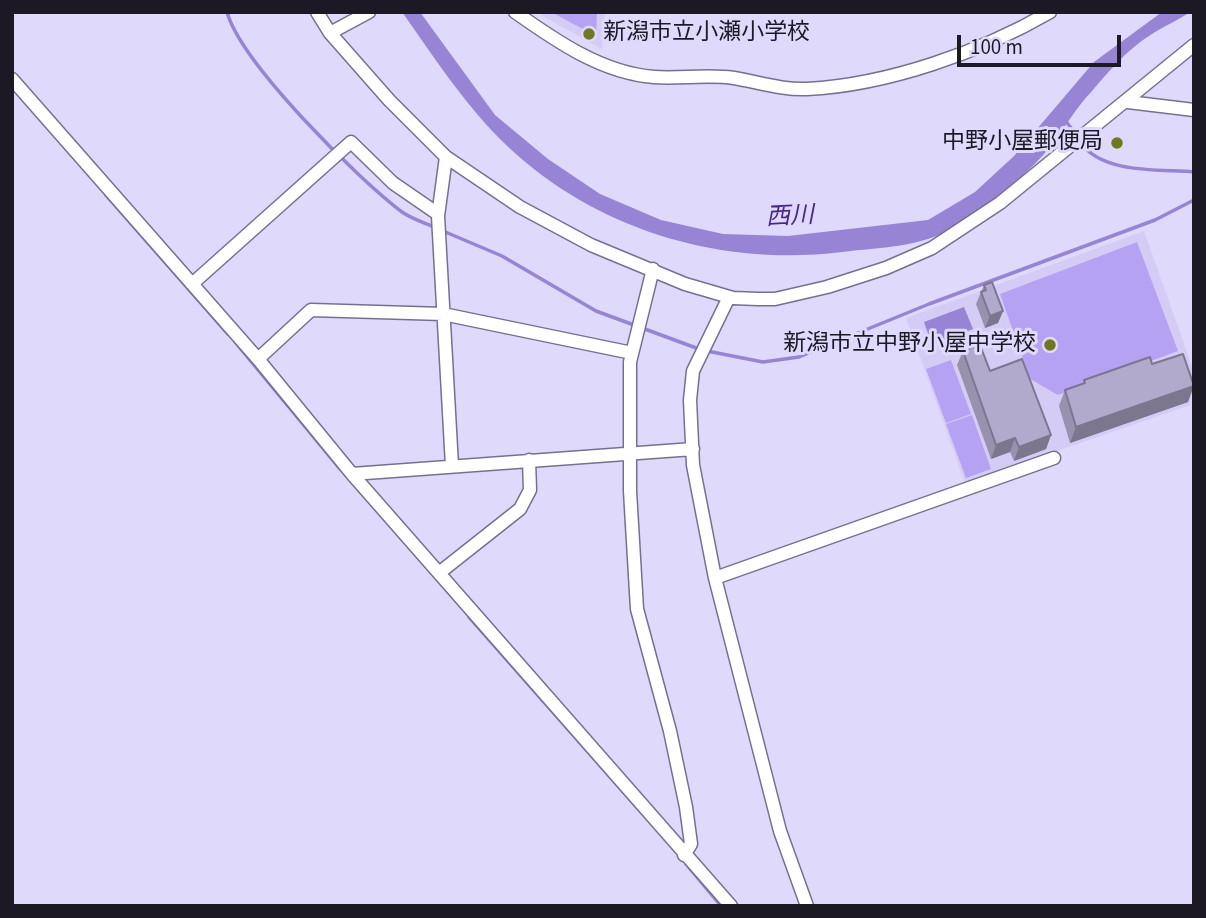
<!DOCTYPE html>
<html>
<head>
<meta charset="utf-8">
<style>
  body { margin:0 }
  #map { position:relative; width:1206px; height:918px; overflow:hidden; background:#dfd9fc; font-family:"Source Sans 3",sans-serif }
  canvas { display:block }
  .frame { position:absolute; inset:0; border:14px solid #1c1925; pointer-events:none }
  .scale { position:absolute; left:957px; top:35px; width:164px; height:32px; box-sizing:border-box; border:4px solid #1c1925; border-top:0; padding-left:9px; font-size:21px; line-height:24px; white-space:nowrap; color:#1c1925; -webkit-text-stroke:5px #dfd9fc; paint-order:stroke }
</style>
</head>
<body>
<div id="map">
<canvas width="1206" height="918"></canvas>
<div class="frame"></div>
<div class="scale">100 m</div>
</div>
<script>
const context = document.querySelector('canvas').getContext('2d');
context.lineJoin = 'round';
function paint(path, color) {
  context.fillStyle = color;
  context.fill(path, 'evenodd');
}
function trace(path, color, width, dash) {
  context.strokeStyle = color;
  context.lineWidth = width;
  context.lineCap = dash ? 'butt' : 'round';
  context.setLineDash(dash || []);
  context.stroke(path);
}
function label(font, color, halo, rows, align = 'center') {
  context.font = font + ' "Source Sans 3","Noto Sans JP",sans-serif';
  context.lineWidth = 6;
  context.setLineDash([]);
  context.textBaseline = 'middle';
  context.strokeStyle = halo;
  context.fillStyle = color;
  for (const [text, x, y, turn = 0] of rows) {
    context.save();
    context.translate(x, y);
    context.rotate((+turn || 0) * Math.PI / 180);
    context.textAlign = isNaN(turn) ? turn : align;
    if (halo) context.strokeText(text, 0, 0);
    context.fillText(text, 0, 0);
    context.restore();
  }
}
const built = new Path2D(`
  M538 12H605L602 49 546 18Z
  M1144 231 1194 372 1190 405 965 483 906 318Z`);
const green = new Path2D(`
  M551 12H597L596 36Z
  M1137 242 1178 351 1058 395 1030 379 1000 294Z
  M951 360 971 414 946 423 926 369Z
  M972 415 991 469 966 478 946 424Z`);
const water = new Path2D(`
  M402 12H420L495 115 548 159 600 194 661 220 723 234 788 236 928 220 975 192 1014 156 1094 62 1162 12H1190C1177 21 1162 27 1149 36 1128 49 1108 72 1092 91 1074 110 1061 134 1044 154 1019 182 986 208 954 227 921 248 880 247 842 252 706 269 566 220 477 114 450 82 426 46 402 12Z
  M964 307 973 329 932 345 924 322Z`);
const stream = new Path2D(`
  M227 12C241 63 358 179 402 212 412 219 425 223 436 228
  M1065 120 1077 136
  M1081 143C1103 174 1159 169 1194 172
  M106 195 228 334
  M443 231 502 256 596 311 699 349
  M235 342 340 469
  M707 351 763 362 799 357 929 304 1155 220 1194 200
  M469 617 642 813
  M686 864 721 906`);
const minor = new Path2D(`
  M317 12 330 33 389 100 446 157 520 207 591 245 685 284 733 298 758 299H775L827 287 886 268 932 248 1000 203 1194 45
  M515 12C556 41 602 73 654 77 680 79 707 74 734 78 758 82 782 90 807 89 887 85 981 52 1050 12
  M330 33 369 12
  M12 79 258 359 352 474 731 906
  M1128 102 1194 110
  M446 157 438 216 452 466
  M653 269 630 362V491L637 609 670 731 686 807 691 844 684 855
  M192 284 351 142 393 183 438 214
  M729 297 693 371 690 400 693 465 715 578 780 831 807 906
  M258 359 311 310 443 314 632 353
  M352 474 693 449
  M439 573 520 509 530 490 529 460
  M715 578 1054 458`);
const wall = new Path2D(`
  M984 285 1003 311 998 323 985 328 976 304Z
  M963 351 990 371 1051 435 1046 449 1014 461 1010 452 991 459 957 365Z
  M1152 364 1188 402 1070 443 1059 406 1065 390 1083 384 1084 380Z`);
const shadedWall = new Path2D(`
  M1003 311 998 323 985 328 990 316Z
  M1194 386 1188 402 1070 443 1076 427Z
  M1051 435 1046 449 1014 461 1019 447Z
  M1015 438 1010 452 991 459 996 445Z`);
const building = new Path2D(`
  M992 282 1003 311 990 316 981 292 986 290 984 285Z
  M980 345 990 371 1022 359 1051 435 1019 447 1015 438 996 445 963 351Z
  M1183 354 1194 386 1076 427 1065 390 1085 383 1084 380 1150 357 1152 364Z`);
const markers = [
  [589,34,7,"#6f7720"],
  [1117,143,7,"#6f7720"],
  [1050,345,7,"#6f7720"]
];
const poiNames = [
  ["新潟市立小瀬小学校",603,34,"left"],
  ["中野小屋郵便局",1103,143],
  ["新潟市立中野小屋中学校",1036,345]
];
const waterNames = [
  ["西川",790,218,-3]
];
paint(built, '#d5ccf6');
paint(green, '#b6a2f3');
paint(water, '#9884d4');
trace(stream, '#9884d4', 3.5);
trace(minor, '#76708f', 15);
trace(minor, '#fff', 12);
paint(wall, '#9892af');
paint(shadedWall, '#7c778f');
paint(building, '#b1aacc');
trace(building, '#7c778f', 2);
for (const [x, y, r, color] of markers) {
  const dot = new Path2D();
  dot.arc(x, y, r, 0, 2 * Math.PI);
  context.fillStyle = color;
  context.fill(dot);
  trace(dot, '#dfd9fc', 2.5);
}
label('23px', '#1c1925', '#dfd9fc', poiNames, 'right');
label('italic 24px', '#482785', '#dfd9fc', waterNames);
</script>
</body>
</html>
